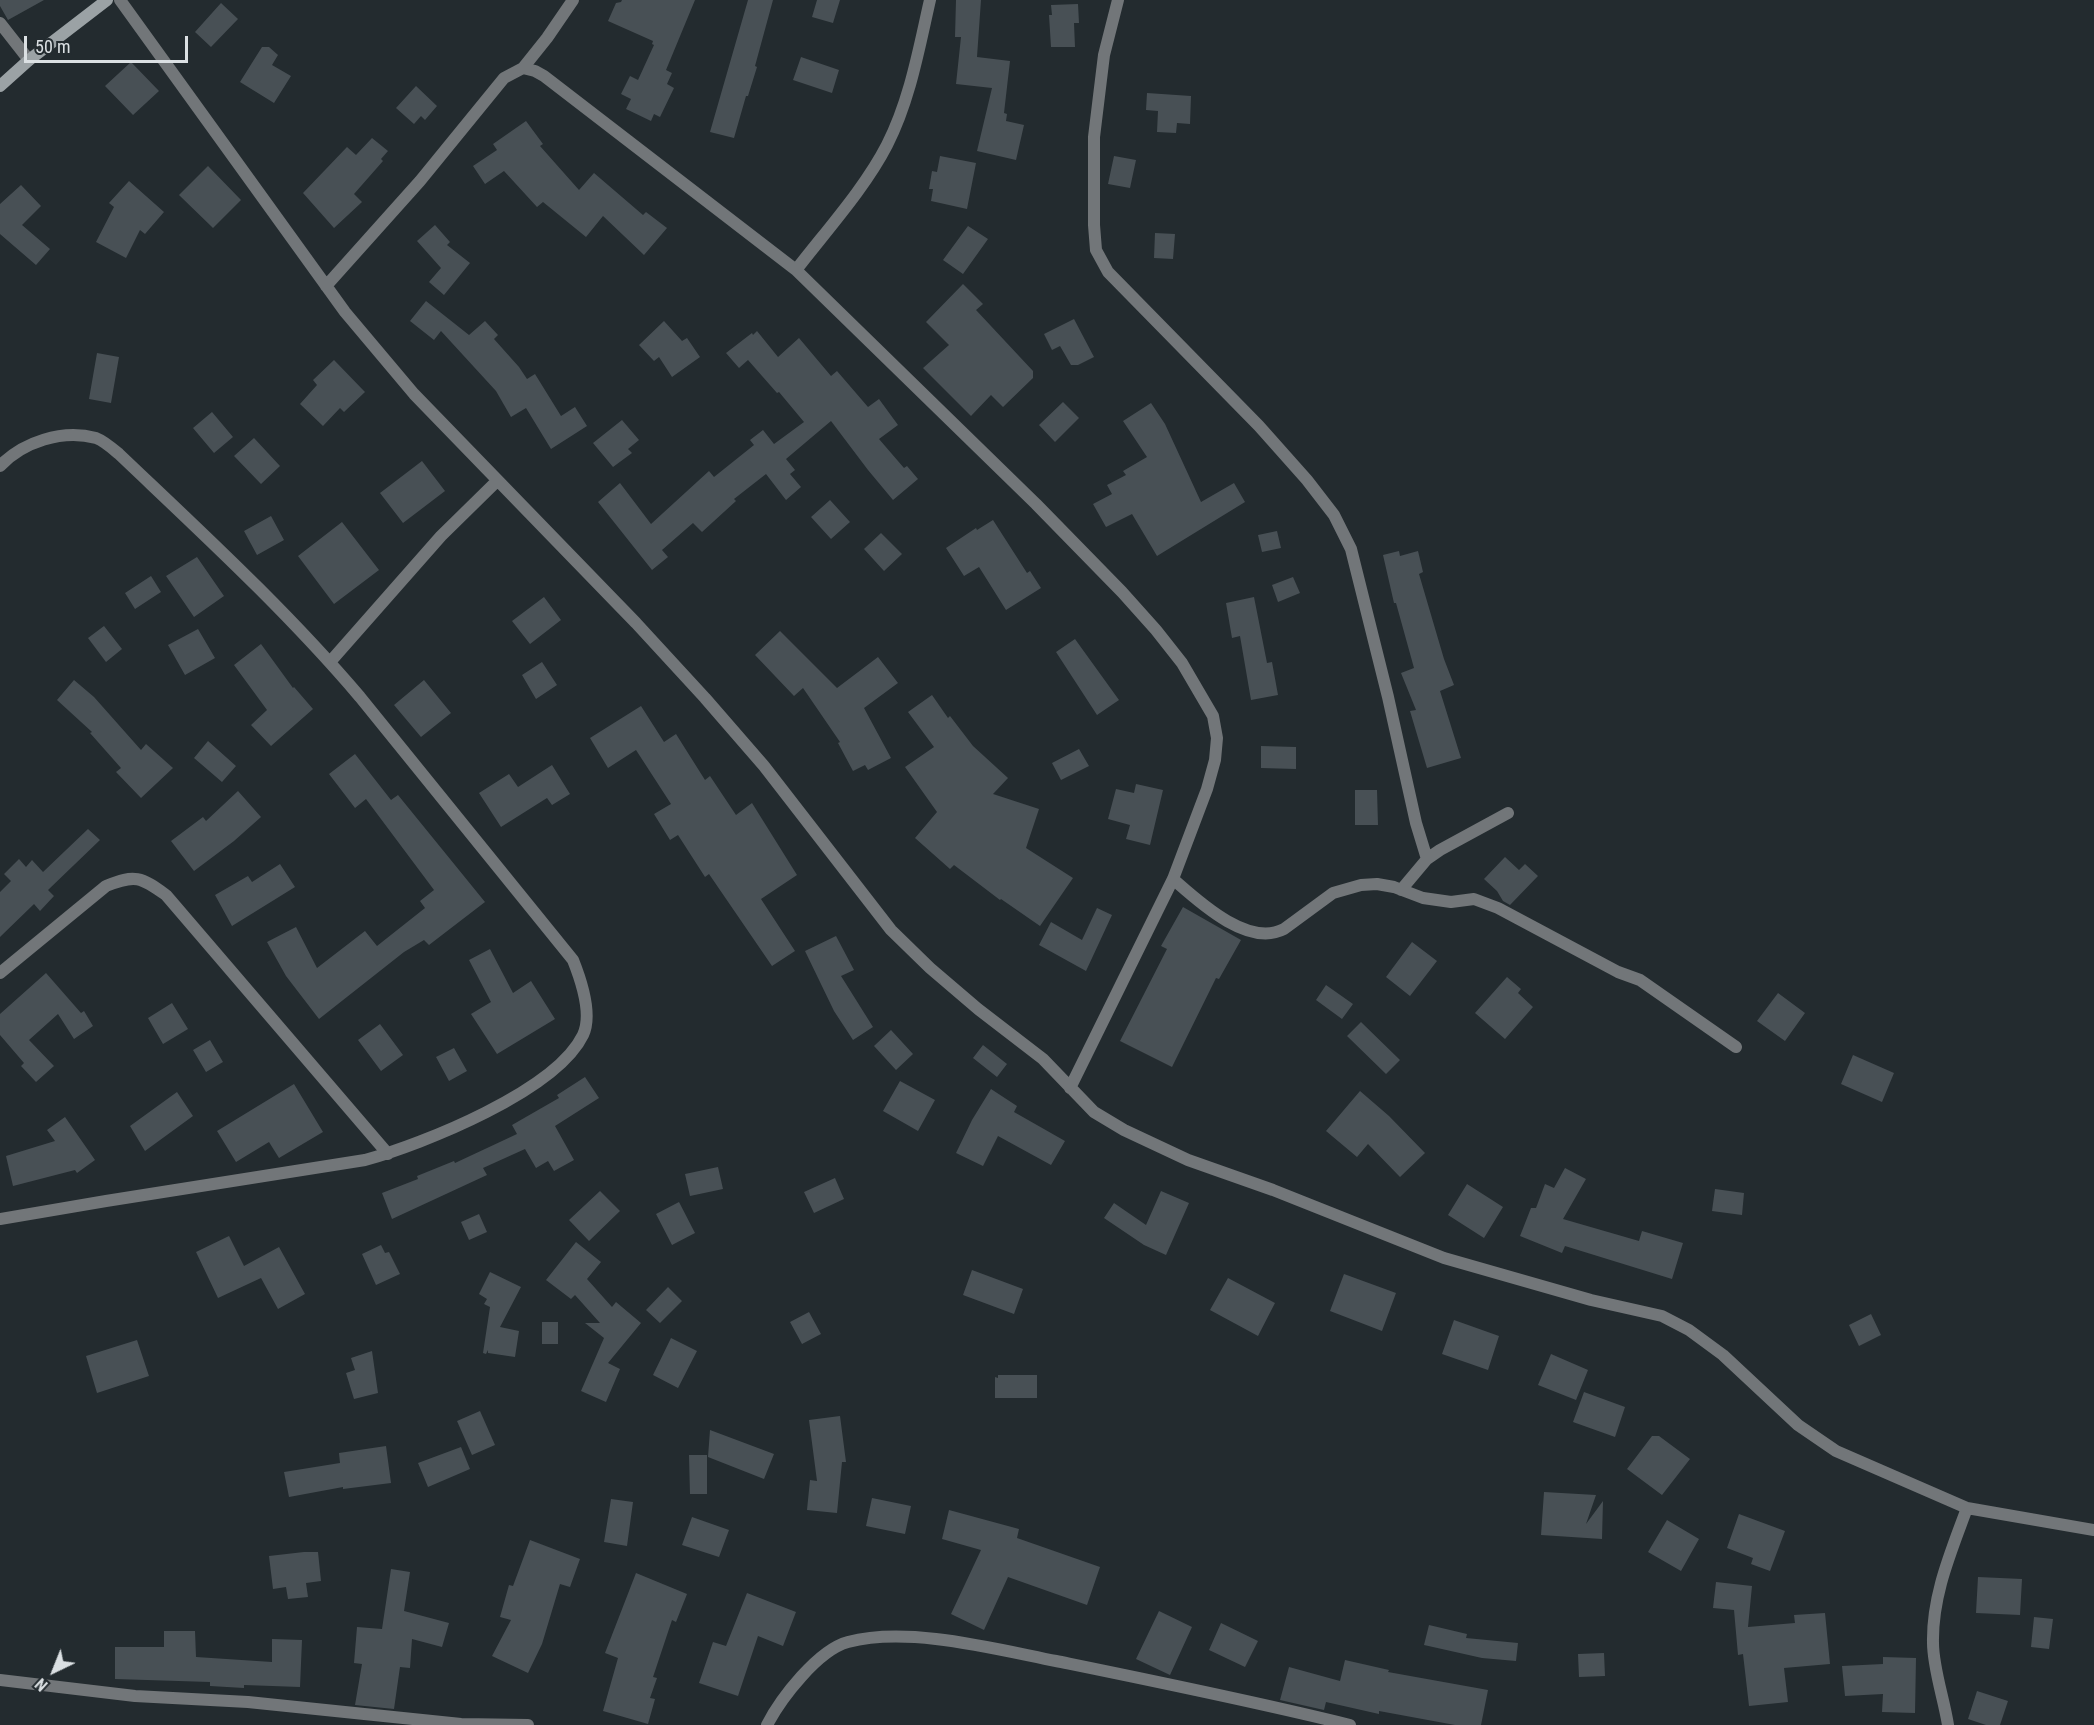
<!DOCTYPE html>
<html>
<head>
<meta charset="utf-8">
<style>
  body { margin:0 }
  #map { position:relative; width:2094px; height:1725px; overflow:hidden; background:#232b2f; font-family:"Roboto Condensed",sans-serif }
  canvas { display:block }
  .north { position:absolute; left:24px; top:1641px; width:60px; height:60px; -webkit-text-stroke:4px #232b2f; paint-order:stroke; rotate:223deg; font-size:16px; font-weight:700; line-height:24px; text-align:center; color:#dbe0e3 }
  .north::after { content:''; display:block; margin:auto; width:21px; height:27px; background:#dbe0e3; clip-path:polygon(50% 0,100% 100%,50% 72%,0 100%) }
  .scale { position:absolute; left:24px; top:36px; width:164px; height:27px; box-sizing:border-box; border:3px solid #dbe0e3; border-top:0; padding-left:8px; font-size:18px; line-height:21px; white-space:nowrap; color:#dbe0e3; -webkit-text-stroke:4px #232b2f; paint-order:stroke }
</style>
</head>
<body>
<div id="map">
<canvas width="2094" height="1725"></canvas>
<div class="north">N</div>
<div class="scale">50 m</div>
</div>
<script>
const context = document.querySelector('canvas').getContext('2d');
context.lineJoin = 'round';
function paint(path, color) {
  context.fillStyle = color;
  context.fill(path, 'evenodd');
}
function trace(path, color, width, dash) {
  context.strokeStyle = color;
  context.lineWidth = width;
  context.lineCap = dash ? 'butt' : 'round';
  context.setLineDash(dash || []);
  context.stroke(path);
}
const building = new Path2D(`
  M0 0H44L8 20 0 6Z
  M622 0H695L666 70 672 73 667 84 674 88 660 117 654 114 651 121 626 109 631 99 621 94 630 76 638 80 654 45 652 44 653 41 608 21 616 3 621 2Z
  M748 0H773L755 66 757 67 748 96H746L734 138 710 132Z
  M817 0H840L833 23 812 17Z
  M956 0H981L977 57 1010 61 1004 113 1007 114 1006 121 1024 125 1016 160 977 151 992 88 956 84 961 37H955Z
  M221 3 238 19 211 47 195 32Z
  M1078 4 1079 23H1074L1075 47H1051L1049 15H1052L1051 5Z
  M262 47H269L278 55 272 65 291 76 274 103 240 82Z
  M801 57 839 70 832 93 793 80Z
  M131 62 159 91 133 115 105 86Z
  M416 86 437 106 425 120 421 116 414 124 396 108Z
  M1147 93 1191 96 1190 124 1177 123 1176 133 1157 132 1158 111 1146 110Z
  M526 121 543 144 540 146 579 190 594 173 643 215 646 212 667 228 644 255 603 216 586 237 543 202 537 207 504 171 485 184 473 166 497 150 493 144Z
  M372 138 388 151 381 159 383 161 354 194 362 202 334 228 303 193 347 147 356 155Z
  M940 156 976 163 967 209 931 201 933 189H929L932 171 937 172Z
  M1114 156 1136 160 1130 188 1108 184Z
  M208 166 241 200 213 228 179 195Z
  M129 181 164 212 145 234 140 230 126 258 96 242 114 207 109 203Z
  M21 185 41 206 22 225 50 249 36 265 0 234V204Z
  M435 225 450 242 447 245 470 263 444 295 429 282 441 268 417 241Z
  M968 226 988 239 963 274 943 260Z
  M1155 233 1175 234 1173 259 1154 258Z
  M963 284 983 304 976 310 1033 371V378L1003 407 991 395 971 416 923 368 949 345 926 322Z
  M426 301 469 335 485 321 498 335 494 339 519 367 527 379 535 374 561 416 575 407 587 426 551 449 526 408 511 417 496 391 441 331 434 340 410 321Z
  M1074 319 1094 357 1078 365H1071L1060 346 1052 350 1044 334Z
  M664 321 682 341 687 338 700 357 672 377 659 357 654 361 639 345Z
  M757 331 778 357 799 338 831 376 837 371 868 407 879 399 898 425 879 439 904 468 907 466 918 479 893 500 868 470 831 421 786 459 795 470 790 474 801 487 786 500 766 474 734 499 736 501 702 532 693 523 662 550 668 557 652 570 598 502 620 483 651 524 709 471 714 477 754 445 750 440 763 430 774 444 804 422 779 392 777 393 748 360 739 368 726 353 752 333 753 335Z
  M97 353 119 357 111 403 89 399Z
  M334 360 365 392 344 412 340 408 323 426 300 404 317 385 313 380Z
  M1063 402 1079 418 1055 442 1039 425Z
  M1151 403 1165 424 1201 502 1234 483 1245 502 1157 556 1132 514 1106 527 1093 504 1112 494 1107 485 1126 475 1123 471 1147 457 1123 421Z
  M212 412 233 437 214 453 193 428Z
  M622 420 639 440 628 449 632 453 613 467 593 443Z
  M254 438 280 466 261 484 234 456Z
  M422 461 445 491 403 523 380 493Z
  M830 500 850 522 831 539 811 517Z
  M271 516 284 540 257 555 244 531Z
  M993 520 1027 573 1030 571 1041 588 1006 610 979 567 964 576 946 548 976 528 977 530Z
  M342 522 379 570 334 604 298 556Z
  M1277 531 1281 548 1262 552 1258 535Z
  M881 533 902 554 884 571 864 549Z
  M1399 551 1400 556 1418 551 1423 572 1419 574 1444 659 1454 685 1440 691 1461 758 1427 768 1410 711 1416 710 1401 673 1414 668 1396 603H1394L1383 555Z
  M197 557 224 596 194 617 166 576Z
  M151 576 161 592 135 609 125 593Z
  M1293 577 1300 593 1278 602 1272 585Z
  M544 597 561 620 530 644 512 621Z
  M1254 597 1267 663 1272 662 1278 695 1251 700 1240 636 1232 638 1226 603Z
  M104 626 122 649 106 662 88 638Z
  M198 629 215 658 185 675 168 645Z
  M780 631 837 688 878 657 898 683 864 708 891 758 868 770 865 765 853 771 838 743 840 742 803 688 794 696 755 655Z
  M1075 639 1119 700 1097 715 1056 652Z
  M261 644 293 688 294 687 313 709 271 746 251 725 267 710 234 665Z
  M542 662 557 685 536 699 522 675Z
  M74 680 94 697 141 750 146 744 173 768 141 798 116 772 121 768 90 733 92 732 57 700Z
  M424 680 451 713 421 737 394 705Z
  M932 695 948 718 950 716 973 746 1008 778 993 794 1039 809 1026 848 1073 878 1040 926 1001 899 1000 900 954 865 950 869 915 838 937 812 905 767 934 747 908 712Z
  M641 706 664 742 676 734 705 780 710 776 736 815 752 803 797 875 761 899 795 951 772 966 709 874 705 877 678 835 670 840 654 814 671 804 636 750 608 768 590 738Z
  M208 741 236 766 222 782 194 758Z
  M1261 746 1296 747V769L1261 768Z
  M1079 749 1089 766 1061 780 1052 763Z
  M355 754 391 800 398 795 485 902 429 945 424 940 404 952 319 1019 286 976 267 942 296 927 317 968 365 931 377 946 425 908 420 901 434 890 366 799 355 808 329 774Z
  M552 765 570 794 552 805 547 798 501 827 479 793 509 774 518 787Z
  M1136 784 1163 790 1150 845 1126 839 1130 825 1108 819 1116 789 1134 793Z
  M1355 790H1377L1378 825H1355Z
  M238 791 261 817 234 841 194 871 171 841 203 817 206 821Z
  M88 829 100 840 48 890 54 896 40 911 34 904 0 937V892L11 881 4 874 19 859 26 867 32 860 43 872Z
  M1505 857 1519 870 1525 864 1538 876 1510 905 1503 901 1497 891 1484 879Z
  M280 864 295 887 232 926 215 895 248 876 252 882Z
  M1183 907 1241 940 1219 979 1216 978 1172 1067 1120 1041 1167 949 1161 946Z
  M1097 908 1112 915 1086 971 1039 945 1051 922 1082 940Z
  M836 936 854 970 841 976 873 1027 853 1040 834 1011 805 951Z
  M1412 942 1437 961 1410 996 1386 977Z
  M490 949 513 993 531 981 555 1019 497 1054 471 1014 491 1002 469 960Z
  M46 973 81 1013 84 1011 93 1026 74 1039 58 1014 29 1040 54 1066 36 1082 21 1066 24 1063 0 1035V1014Z
  M1507 977 1521 989 1518 993 1533 1007 1505 1039 1475 1013Z
  M1326 985 1353 1004 1342 1019 1316 1000Z
  M1778 993 1805 1013 1785 1041 1757 1021Z
  M172 1003 188 1029 163 1044 148 1018Z
  M1361 1022 1400 1060 1386 1074 1347 1036Z
  M380 1024 403 1055 381 1071 358 1040Z
  M891 1030 913 1054 896 1070 874 1046Z
  M210 1040 223 1062 206 1072 193 1050Z
  M983 1045 1007 1064 997 1077 973 1058Z
  M454 1048 467 1071 449 1081 436 1057Z
  M1853 1055 1894 1073 1882 1102 1841 1084Z
  M585 1077 599 1098 555 1126 574 1160 554 1171 548 1161 536 1168 525 1149 483 1168 487 1175 392 1219 382 1193 418 1179 417 1176 454 1161 455 1163 517 1134 512 1125 559 1098 557 1095Z
  M900 1081 935 1100 918 1131 883 1111Z
  M294 1084 323 1132 279 1158 269 1142 236 1162 217 1131Z
  M991 1089 1017 1106 1014 1112 1065 1141 1051 1165 998 1136 983 1166 956 1153 972 1120Z
  M1360 1091 1389 1116 1425 1153 1400 1177 1368 1144 1357 1157 1326 1131Z
  M177 1092 193 1116 145 1151 130 1126Z
  M65 1117 95 1160 77 1173 75 1170 13 1186 6 1156 55 1141 47 1130Z
  M718 1167 723 1189 690 1196 685 1174Z
  M1565 1168 1586 1179 1563 1219 1639 1241 1642 1231 1683 1243 1672 1279 1565 1246 1562 1253 1520 1236 1531 1208H1536L1545 1184 1554 1188Z
  M835 1178 844 1199 814 1213 804 1192Z
  M1467 1184 1503 1207 1484 1238 1448 1215Z
  M1715 1189 1744 1193 1742 1215 1712 1211Z
  M600 1191 620 1211 589 1241 569 1220Z
  M1161 1191 1189 1203 1166 1255 1144 1245 1104 1218 1114 1203 1146 1225Z
  M679 1202 695 1233 672 1245 656 1214Z
  M479 1214 487 1232 469 1240 461 1222Z
  M229 1236 244 1266 279 1247 305 1294 278 1309 261 1278 218 1298 196 1252Z
  M576 1242 601 1262 587 1279 612 1307 616 1302 641 1323 608 1363 620 1369 606 1402 581 1391 604 1338 585 1323H600L575 1295 571 1299 546 1280Z
  M381 1245 385 1253 389 1252 400 1274 376 1285 362 1254Z
  M972 1270 1023 1289 1014 1314 963 1295Z
  M490 1272 521 1287 500 1327 519 1331 515 1357 488 1353V1350L486 1354 483 1353 490 1307 484 1304 487 1299 479 1294Z
  M1344 1274 1396 1293 1382 1331 1330 1311Z
  M1228 1278 1275 1303 1258 1336 1210 1310Z
  M668 1287 682 1301 660 1323 646 1310Z
  M809 1312 821 1334 802 1344 790 1322Z
  M1871 1314 1881 1335 1859 1346 1849 1325Z
  M1454 1320 1499 1336 1488 1370 1442 1354Z
  M542 1322H558V1344H542Z
  M671 1338 697 1351 678 1388 653 1375Z
  M137 1340 149 1376 97 1393 86 1356Z
  M372 1351 378 1393 354 1399 346 1373 355 1370 351 1358Z
  M1551 1354 1588 1370 1576 1400 1538 1385Z
  M998 1375H1037V1398H995V1377L998 1378Z
  M1584 1392 1625 1407 1615 1437 1573 1422Z
  M480 1411 495 1445 472 1455 457 1421Z
  M840 1416 846 1462H842L837 1513 807 1510 810 1480 817 1481 809 1420Z
  M710 1430 774 1454 764 1479 708 1457Z
  M1652 1436H1659L1690 1459 1662 1495 1627 1469Z
  M386 1446 391 1483 343 1489V1487L289 1497 284 1472 340 1463 339 1453Z
  M461 1447 470 1469 428 1487 418 1463Z
  M689 1455H707V1494H690Z
  M1544 1492 1596 1495 1586 1524 1603 1501 1602 1539 1541 1535Z
  M872 1498 911 1506 905 1534 866 1526Z
  M611 1499 633 1502 627 1546 604 1542Z
  M949 1510 1019 1529 1017 1538 1100 1567 1087 1605 1008 1577 984 1630 951 1614 981 1550 942 1539Z
  M1739 1514 1785 1531 1770 1571 1751 1564 1753 1558 1727 1548Z
  M692 1517 729 1530 719 1557 682 1545Z
  M1667 1520 1699 1539 1681 1571 1648 1552Z
  M530 1540 580 1559 570 1587 560 1584 542 1644 528 1673 492 1656 511 1620 500 1617 509 1585 513 1586Z
  M304 1552H318L321 1581 306 1583 308 1597 288 1599 286 1587 273 1589 269 1556Z
  M391 1569 410 1572 404 1611 449 1623 442 1647 412 1639 410 1668 400 1667 394 1709 355 1705 362 1664 354 1663 357 1627 382 1629Z
  M636 1573 687 1594 676 1622 672 1620 653 1677 657 1678 650 1698 655 1699 648 1724 603 1711 618 1658 605 1653Z
  M1978 1577 2022 1579 2020 1615 1976 1613Z
  M1716 1582 1752 1586 1748 1627 1795 1623 1794 1615 1825 1613 1830 1664 1784 1668 1788 1702 1749 1706 1743 1654 1738 1655 1734 1610 1713 1608Z
  M747 1593 796 1612 783 1646 758 1636 738 1696 699 1683 713 1642 726 1646Z
  M1159 1611 1192 1627 1170 1675 1136 1659Z
  M2034 1617 2053 1619 2049 1649 2031 1647Z
  M1221 1623 1258 1641 1245 1667 1209 1650Z
  M1429 1625 1467 1634 1466 1638 1518 1643 1516 1661 1482 1658 1424 1645Z
  M164 1631H195L196 1657 272 1662V1639L302 1640 300 1687 244 1685V1688L210 1686V1682L115 1679V1647H164Z
  M1604 1653 1605 1676 1579 1677 1578 1654Z
  M1883 1657 1916 1658 1915 1713 1882 1712 1883 1694 1845 1696 1842 1666 1883 1664Z
  M1345 1660 1389 1670 1388 1672 1488 1690 1481 1725H1455L1379 1711V1714L1326 1702 1324 1710 1280 1700 1289 1667 1340 1681Z
  M1977 1691 2008 1701 2000 1725H1986L1968 1719Z`);
const street = new Path2D(`
  M120 0 345 312 414 394 636 623 705 698 764 766 891 930 930 968 978 1009 1043 1059 1094 1112 1124 1130 1188 1160 1273 1190 1444 1258 1591 1300 1662 1316 1689 1330 1723 1355 1798 1425 1836 1451 1967 1508 2094 1530
  M1118 0 1104 55 1094 137V225L1096 250 1108 272 1259 426 1307 480 1334 515 1351 549 1388 697 1416 823 1427 859
  M0 23 29 60
  M523 68 535 71 544 76 796 270 1036 504 1122 592 1156 630 1182 663 1213 716 1217 738 1215 760 1207 789 1173 879 1070 1088
  M796 270C826 231 865 188 887 145 910 100 919 48 930 0
  M326 286 420 181 504 78 523 68 547 38 573 0
  M0 466C23 442 62 429 96 438 104 441 112 448 119 454 202 533 286 610 360 697L573 960C581 980 593 1014 583 1035 556 1091 423 1144 365 1160L106 1201 0 1219
  M330 662 441 536 497 481
  M1173 879C1198 901 1248 948 1284 929L1333 893 1361 885 1377 884 1394 887 1423 898 1451 902 1474 899 1498 908 1618 972 1640 980 1736 1047
  M1401 890 1427 859 1440 850 1508 813
  M0 973 106 886C135 874 141 877 166 895L388 1154
  M0 1680 135 1696 248 1702 461 1724 528 1725
  M767 1725C781 1698 818 1650 848 1642 908 1626 995 1649 1056 1661 1154 1681 1253 1701 1350 1725
  M1948 1725C1944 1699 1933 1668 1933 1643 1932 1595 1951 1552 1967 1508`);
const secondary = new Path2D(`
  M0 86 29 60 107 0`);
paint(building, '#485055');
trace(street, '#727679', 12);
trace(secondary, '#9ba2a5', 12);
</script>
</body>
</html>
